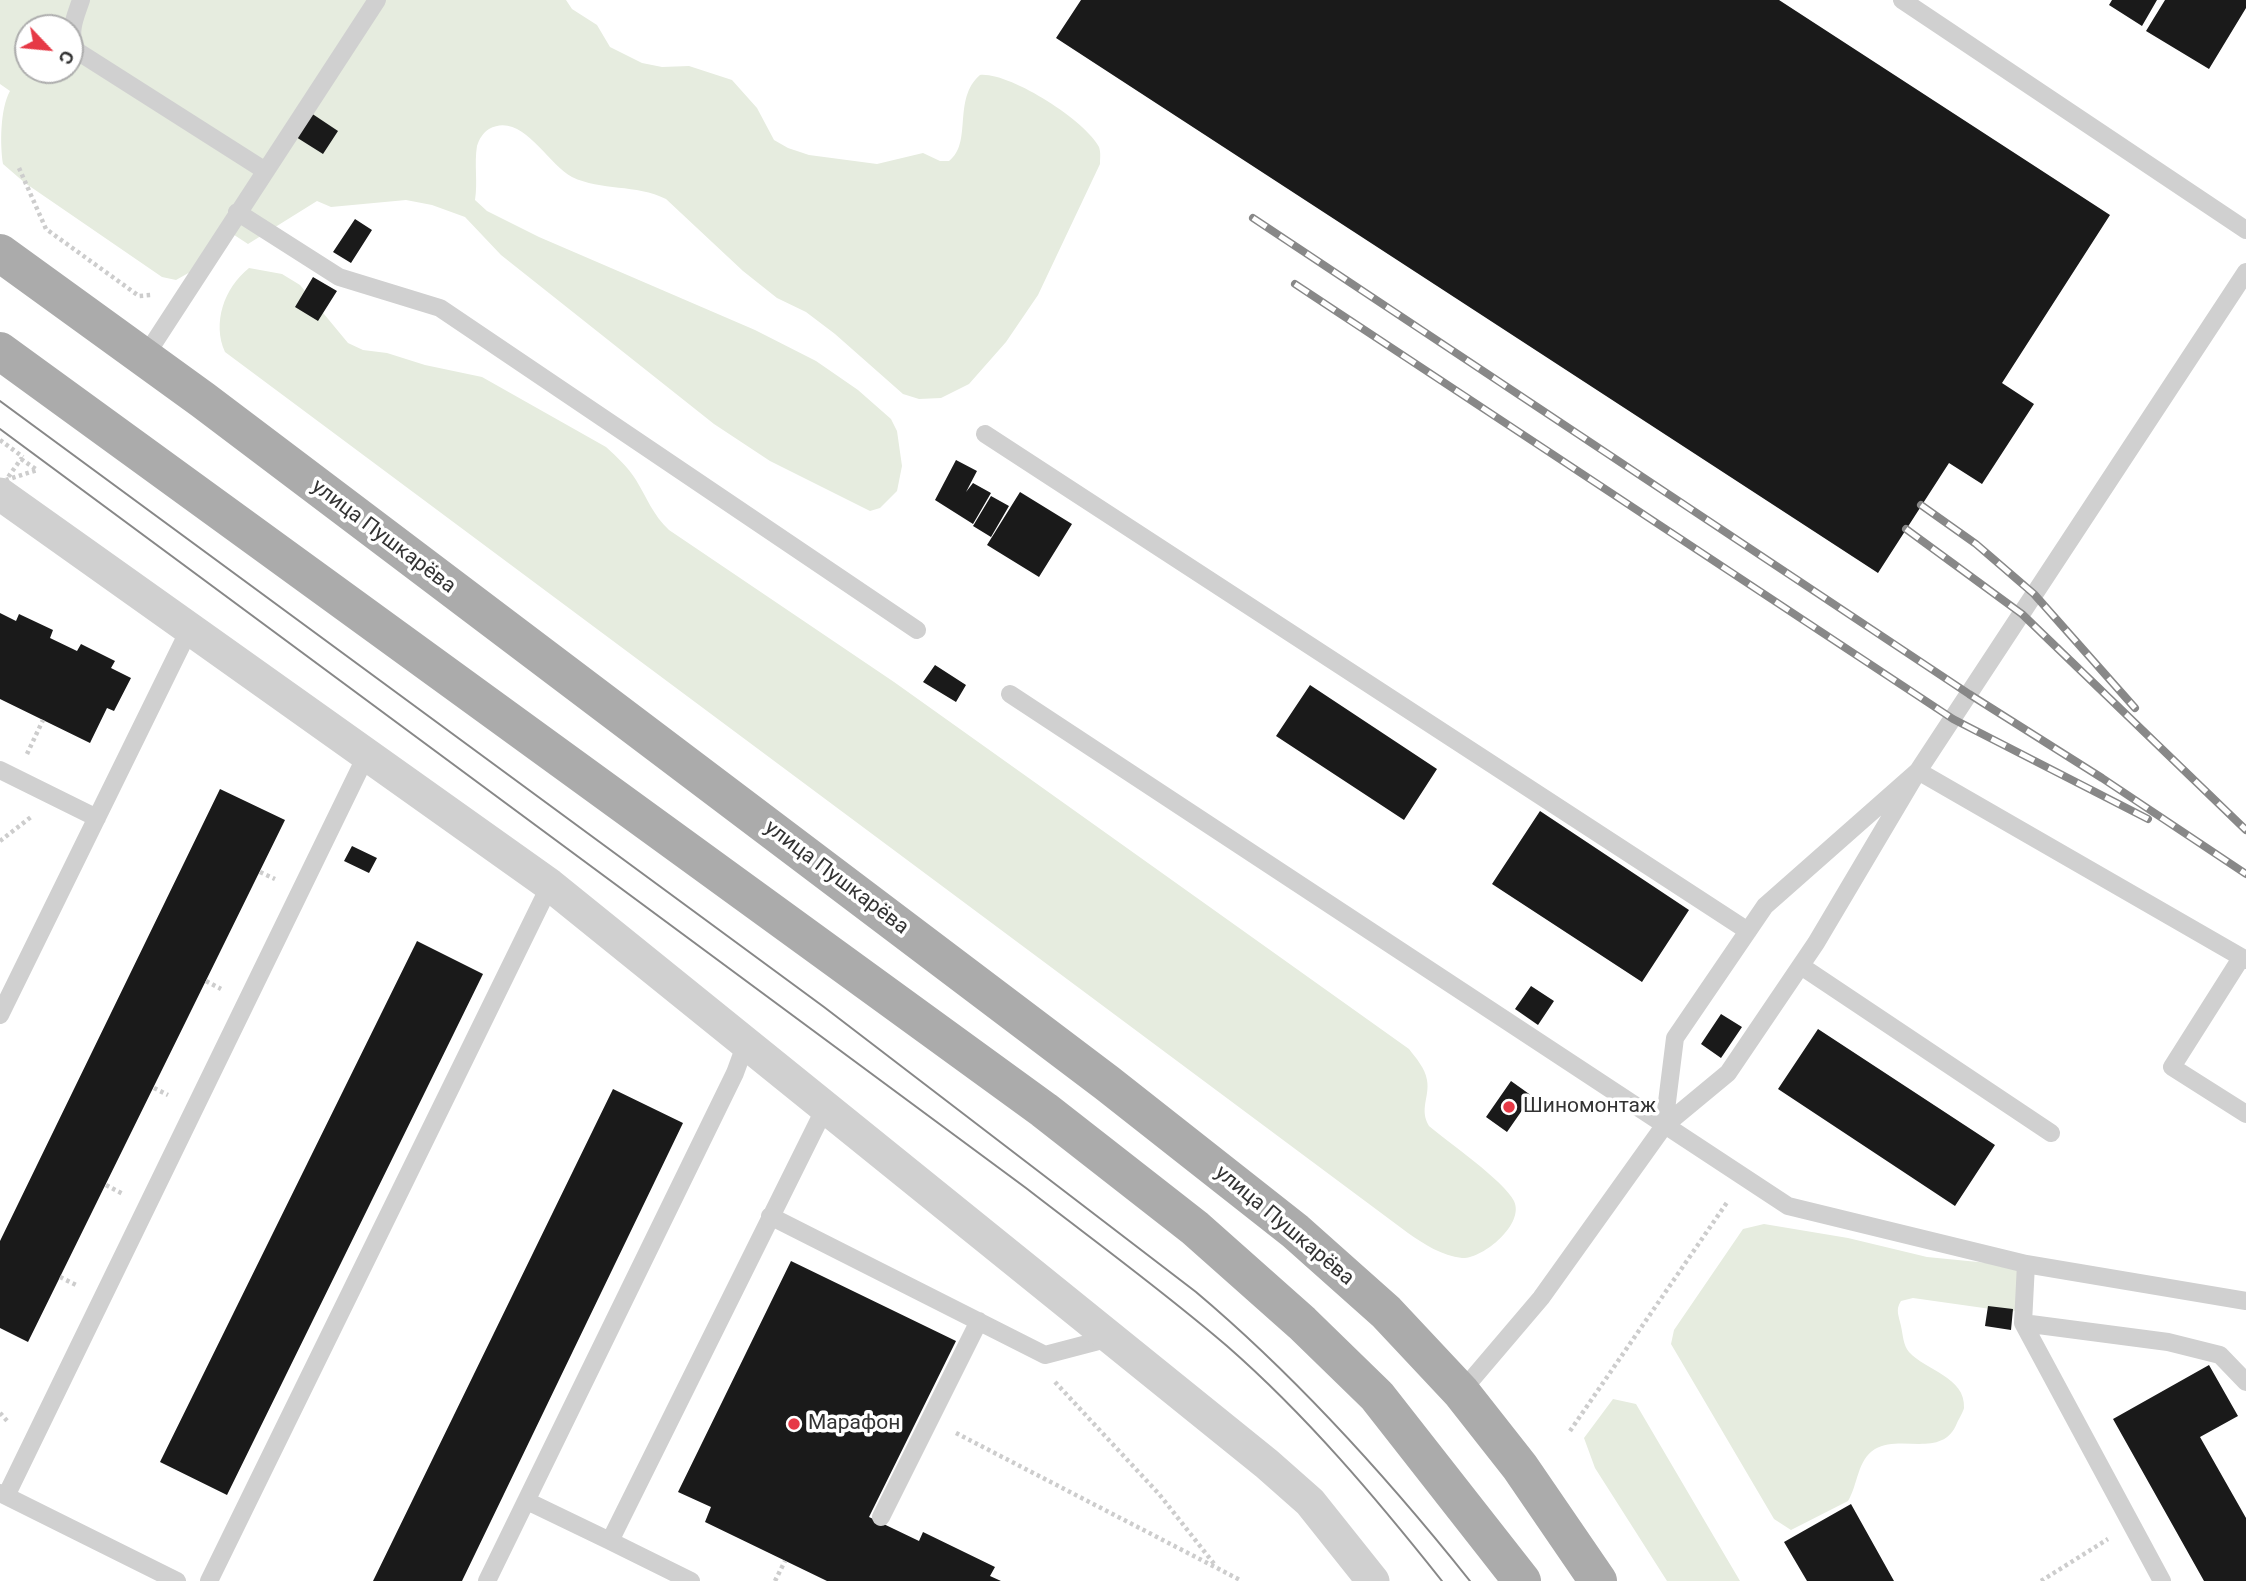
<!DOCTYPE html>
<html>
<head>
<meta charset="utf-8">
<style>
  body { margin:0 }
  #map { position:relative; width:2246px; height:1581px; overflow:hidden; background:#fff; font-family:Roboto,sans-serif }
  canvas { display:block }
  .north { position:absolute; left:14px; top:14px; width:70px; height:70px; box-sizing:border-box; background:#fff; border:2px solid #adadad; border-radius:50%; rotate:116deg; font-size:19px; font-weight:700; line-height:28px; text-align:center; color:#333 }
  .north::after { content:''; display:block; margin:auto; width:24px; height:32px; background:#e63946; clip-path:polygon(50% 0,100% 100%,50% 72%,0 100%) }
</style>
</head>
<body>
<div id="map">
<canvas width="2246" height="1581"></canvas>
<div class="north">С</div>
</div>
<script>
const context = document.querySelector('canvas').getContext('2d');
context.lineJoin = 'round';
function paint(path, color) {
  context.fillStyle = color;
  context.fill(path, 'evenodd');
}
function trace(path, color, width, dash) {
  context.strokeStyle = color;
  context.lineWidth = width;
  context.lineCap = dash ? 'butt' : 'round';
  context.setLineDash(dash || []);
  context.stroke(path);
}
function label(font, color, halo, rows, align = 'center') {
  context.font = font + ' Roboto,sans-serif';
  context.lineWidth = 7;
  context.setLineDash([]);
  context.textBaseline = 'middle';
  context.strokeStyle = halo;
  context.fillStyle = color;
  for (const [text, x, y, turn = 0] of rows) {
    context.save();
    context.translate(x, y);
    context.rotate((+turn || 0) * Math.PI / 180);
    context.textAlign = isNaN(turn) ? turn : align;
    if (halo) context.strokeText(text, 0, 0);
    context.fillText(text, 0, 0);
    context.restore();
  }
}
const green = new Path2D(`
  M0 0H566L572 9 597 25 610 47 642 63 662 67 689 66 732 80 757 108 774 140 788 148 809 155 877 164 923 153 940 161H949C973 143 952 99 980 75 1009 72 1085 120 1099 147 1101 153 1100 158 1100 164L1038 295 1006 342 969 384 941 398 919 399 903 394 835 334 806 312 777 298 743 271 666 199C636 184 601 191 572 177 547 164 522 111 489 129 483 133 479 139 477 146 474 164 478 182 475 200L487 211 539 237 755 330 816 361 858 390 891 419 897 431 902 466 897 491 880 508 870 511 770 461 714 424 501 255 465 217 432 205 406 200 331 207 317 201 248 244 222 227 192 271 176 280 162 277 25 183 3 164C0 145 0 109 10 91L0 84ZM28 28H70V70H28Z
  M249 268 282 274 300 285 348 343 363 350 387 353 425 365 482 377 606 447C617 457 628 467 636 480 647 498 653 515 669 530L894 682 1409 1049C1416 1058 1425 1068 1427 1080 1430 1097 1419 1109 1429 1126 1448 1142 1504 1181 1514 1201 1525 1224 1483 1259 1462 1258 1442 1256 1424 1244 1408 1233L225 352C212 323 224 288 249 268Z
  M1764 1224 1848 1238 1927 1257 2019 1266 2020 1308 2012 1312 1913 1298 1901 1301C1895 1310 1899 1316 1901 1326 1903 1335 1903 1345 1909 1352 1925 1370 1966 1377 1964 1408 1963 1412 1959 1419 1957 1423 1943 1459 1901 1434 1875 1449 1857 1460 1858 1485 1848 1501L1791 1530 1774 1519 1671 1344 1674 1330 1743 1229Z
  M1613 1399 1636 1404 1740 1581H1667L1595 1468 1584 1438Z`);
const building = new Path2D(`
  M1081 0H1779L2110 215 2002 383 2034 404 1982 484 1949 463 1878 573 1056 38Z
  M2112 0H2157L2142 26 2109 5Z
  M2165 0H2246V8L2209 69 2146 31Z
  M311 113 338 131 323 154 296 137Z
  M355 219 372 230 351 263 333 252Z
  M313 277 337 291 318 321 295 307Z
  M956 460 977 471 966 492 973 483 991 493 973 524 935 500Z
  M1020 492 1072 524 1039 577 987 545Z
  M991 496 1009 506 991 537 973 526Z
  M0 613 16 621 19 614 53 630 50 638 77 651 81 644 115 661 111 668 131 678 114 711 107 708 90 743 0 699Z
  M935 665 966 685 956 702 923 682Z
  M1310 685 1437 769 1404 820 1276 736Z
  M220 789 285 820 28 1342 0 1328V1241Z
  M1540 811 1689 910 1642 982 1492 884Z
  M352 846 377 858 369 873 344 861Z
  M417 941 483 974 227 1495 160 1462Z
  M1531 986 1554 1001 1538 1025 1515 1009Z
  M1721 1014 1742 1027 1721 1058 1701 1044Z
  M1818 1029 1995 1145 1955 1206 1778 1089Z
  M1511 1081 1532 1096 1507 1132 1486 1117Z
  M613 1089 683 1123 462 1581H373Z
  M791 1261 956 1341 869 1517 919 1541 923 1532 995 1567 990 1576 1001 1581H827L705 1522 711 1507 678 1492Z
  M1988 1306 2013 1309 2011 1330 1985 1326Z
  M2209 1365 2238 1416 2200 1437 2246 1518V1581H2204L2113 1419Z
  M1851 1504 1894 1581H1807L1784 1542Z`);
const path = new Path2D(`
  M19 168 46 229 139 296 151 295
  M0 440 23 457
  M21 459 37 470 6 480Z
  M27 754 43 720
  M0 841 31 817
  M260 872 275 879
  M206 981 221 989
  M154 1088 168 1095
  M106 1185 123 1194
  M60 1277 78 1286
  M1055 1382 1159 1494 1215 1565
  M0 1413 9 1423
  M1570 1431 1728 1201
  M956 1433 1242 1581
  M775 1581 785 1561
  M2041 1581 2108 1539`);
const service = new Path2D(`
  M81 0C75 18 67 33 77 51L264 170
  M1902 0 2246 230
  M237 212 339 277 440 308 917 630
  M144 358 377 0
  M985 434 1748 931
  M1010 694 1788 1206 2026 1264 2246 1301
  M0 770 97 818
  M2241 958 2172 1067 2246 1114
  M1801 966 2051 1133
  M0 1015 190 628
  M1664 1126 1675 1038 1765 906 1918 771 2246 960
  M770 1216 1045 1355 1110 1338
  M2023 1323 2026 1264
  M1461 1392 1541 1298 1664 1126 1728 1073 1816 943 1918 771 2246 272
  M0 1493 177 1581
  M6 1496 367 754
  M527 1501 610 1541
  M881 1517 979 1321
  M209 1581 550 885
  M487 1581 735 1073 746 1043
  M691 1581 610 1541 825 1108
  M2162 1581 2023 1323 2168 1342 2220 1355 2246 1382`);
const minor = new Path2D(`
  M0 494 550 885 1267 1464 1310 1502 1373 1581`);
const primary = new Path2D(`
  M0 253 203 400 1107 1083 1295 1231 1386 1312 1461 1392 1520 1467 1598 1581
  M0 351 1044 1110 1195 1228 1302 1323 1377 1396 1522 1581`);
const tram = new Path2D(`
  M0 401 824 1007 1196 1292C1298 1378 1387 1477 1470 1581
  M0 429 1026 1188C1093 1240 1162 1290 1227 1346 1307 1416 1376 1498 1442 1581`);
const rail = new Path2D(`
  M1253 218 1969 694 2102 778 2246 874
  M1295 284 1953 719 2148 819
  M1921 505 1976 544 2034 594 2135 708
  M1906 529 2022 614 2246 830`);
const markers = [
  [1509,1107,7,"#e63946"],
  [794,1424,7,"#e63946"]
];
const streetNames = [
  ["улица Пушкарёва",383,537,37],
  ["улица Пушкарёва",836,878,37],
  ["улица Пушкарёва",1284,1226,40]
];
const poiNames = [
  ["Шиномонтаж",1523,1107],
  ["Марафон",808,1424]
];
paint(green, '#e6ecdf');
paint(building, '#1a1a1a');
trace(path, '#cdcdcd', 4.5, [3.5, 3.5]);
trace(service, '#d0d0d0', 18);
trace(minor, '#d0d0d0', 33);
trace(primary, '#ababab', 38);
trace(tram, '#888', 2);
trace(rail, '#888', 8);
trace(rail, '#fff', 5, [16]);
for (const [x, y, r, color] of markers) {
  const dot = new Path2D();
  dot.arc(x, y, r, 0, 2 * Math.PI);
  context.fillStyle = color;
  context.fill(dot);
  trace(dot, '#fff', 2.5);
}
label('21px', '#333', '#fff', streetNames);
label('21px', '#333', '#fff', poiNames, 'left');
</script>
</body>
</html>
